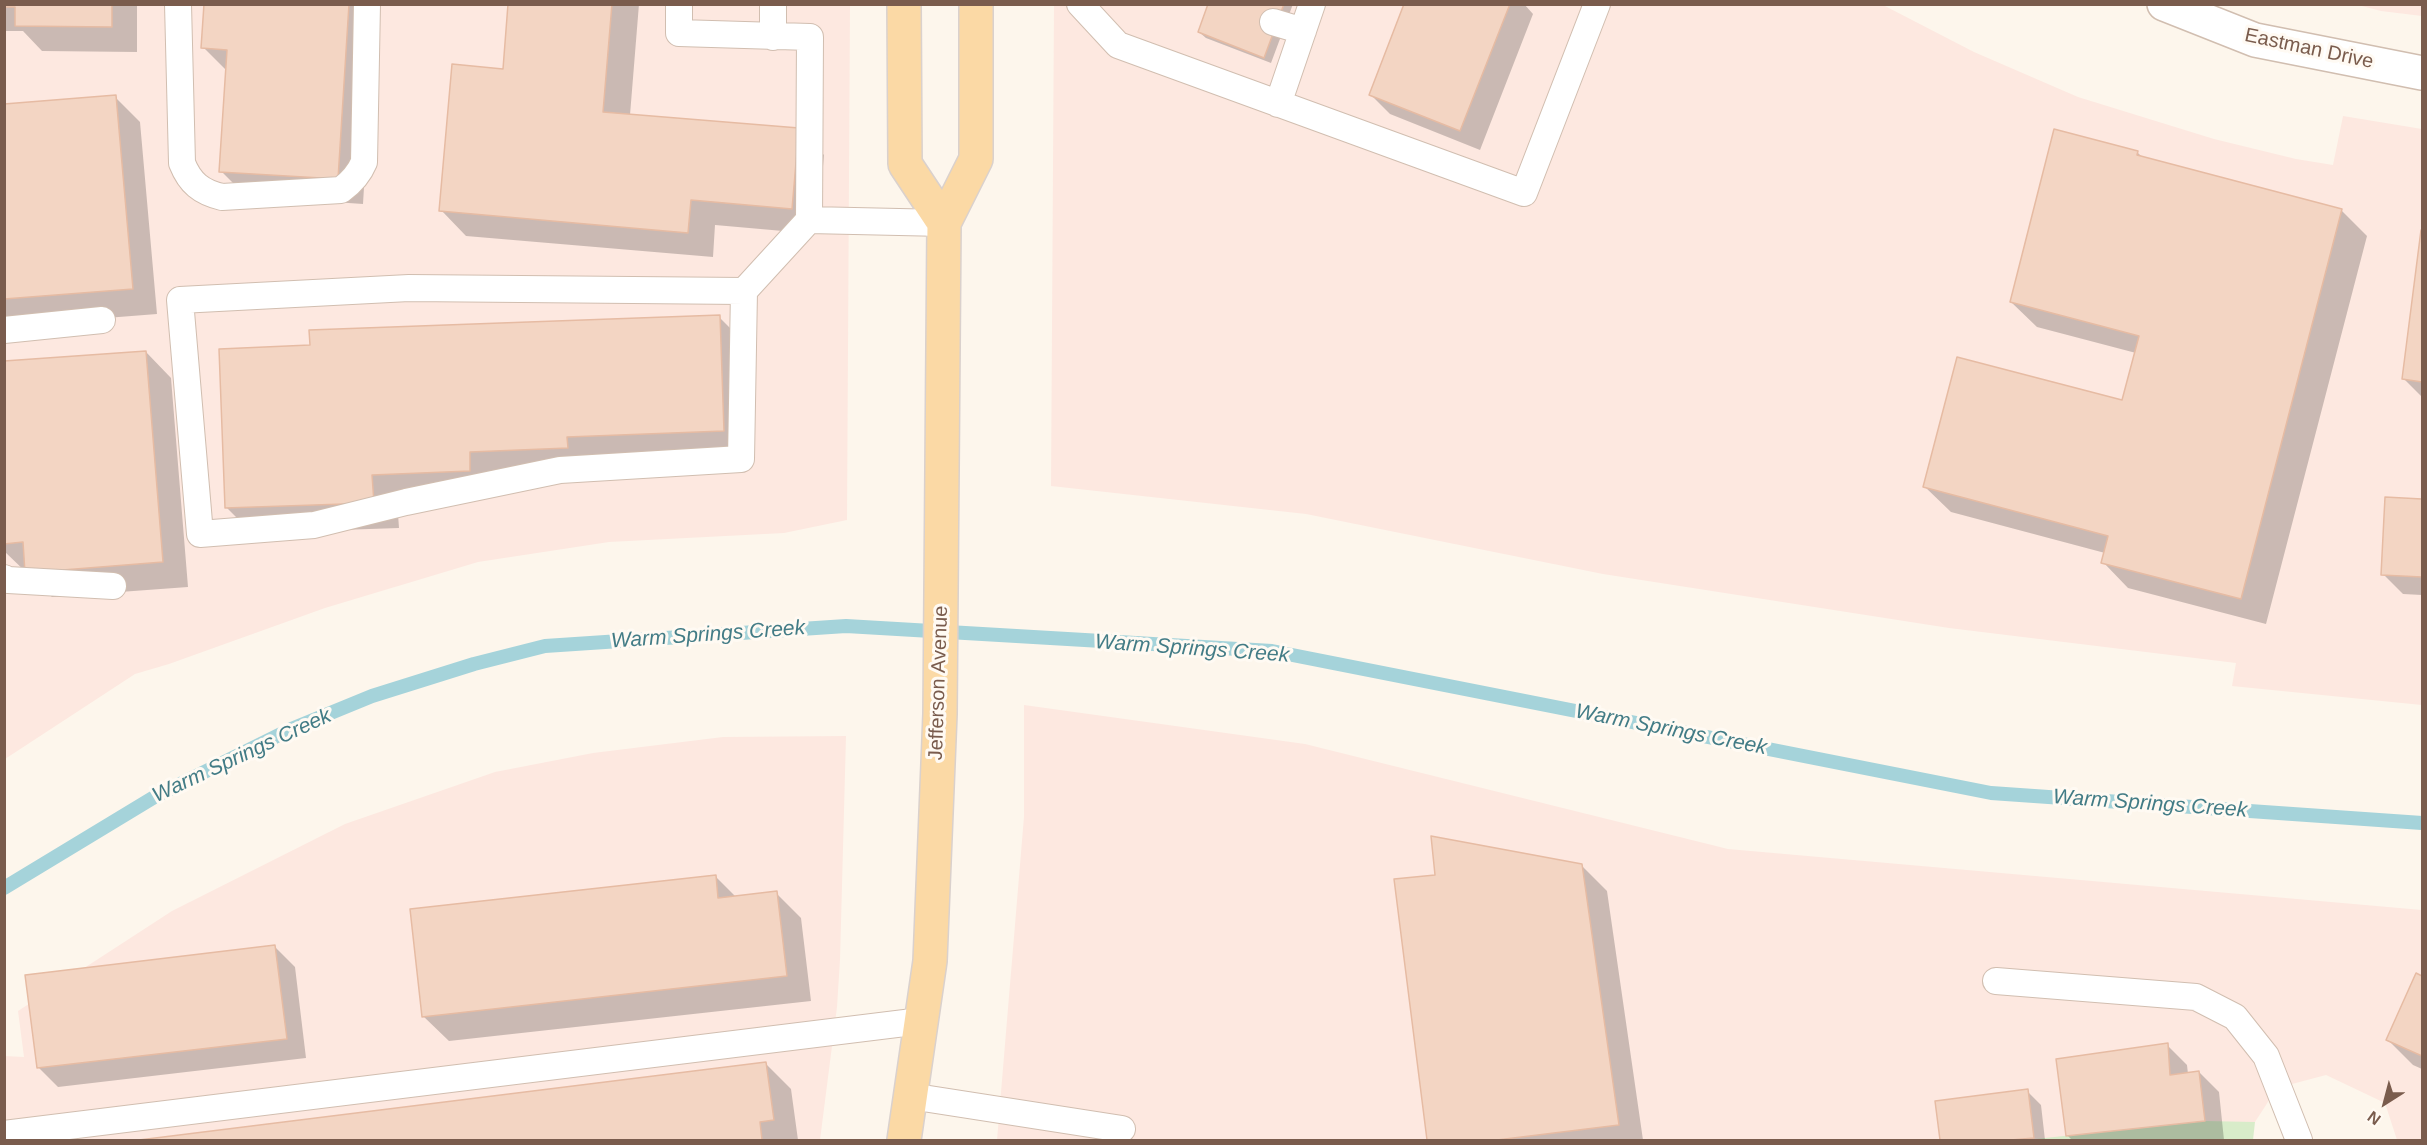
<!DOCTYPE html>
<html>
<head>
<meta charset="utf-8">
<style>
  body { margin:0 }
  #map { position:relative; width:2427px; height:1145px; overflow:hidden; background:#fdf6ec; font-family:Arial,sans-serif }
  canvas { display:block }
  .frame { position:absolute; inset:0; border:6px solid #7a5c4d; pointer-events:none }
  .north { position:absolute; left:2355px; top:1073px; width:60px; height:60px; -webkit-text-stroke:4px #fffaf3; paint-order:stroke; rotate:216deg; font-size:16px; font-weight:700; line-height:24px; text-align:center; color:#7a5c4d }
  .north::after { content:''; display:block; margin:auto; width:21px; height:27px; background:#7a5c4d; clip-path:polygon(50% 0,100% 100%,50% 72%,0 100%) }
</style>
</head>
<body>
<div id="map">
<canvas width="2427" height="1145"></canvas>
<div class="frame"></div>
<div class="north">N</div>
</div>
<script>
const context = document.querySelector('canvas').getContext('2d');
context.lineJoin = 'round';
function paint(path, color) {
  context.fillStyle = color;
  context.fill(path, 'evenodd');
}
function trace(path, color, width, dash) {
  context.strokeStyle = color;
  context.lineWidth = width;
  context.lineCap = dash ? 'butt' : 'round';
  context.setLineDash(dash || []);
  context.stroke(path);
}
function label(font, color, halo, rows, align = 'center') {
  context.font = font + ' Arial,sans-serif';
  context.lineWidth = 6;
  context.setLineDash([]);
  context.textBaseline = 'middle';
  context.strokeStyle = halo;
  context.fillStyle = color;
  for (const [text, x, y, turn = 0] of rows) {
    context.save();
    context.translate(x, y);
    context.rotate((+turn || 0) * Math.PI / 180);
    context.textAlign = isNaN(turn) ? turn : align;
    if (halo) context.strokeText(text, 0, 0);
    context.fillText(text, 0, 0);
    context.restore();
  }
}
const commercial = new Path2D(`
  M4 5H850L847 520 784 533 609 542 478 562 325 608 169 664 135 674 5 759Z
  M1054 5H1883L1974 52 2078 97 2214 139 2296 159 2333 165 2343 116 2422 129V705L2232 686 2236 663 1949 628 1603 574 1306 514 1051 486Z
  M2358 5H2422V16L2381 11Z
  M1024 705 1305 744 1728 849 2422 910V1140H2397L2385 1103 2326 1075 2277 1088 2255 1122 2068 1140H997L1024 817Z
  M846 736 840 960 837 1007 820 1140H5L4 1056 24 1057 18 1011 172 911 345 824 495 772 593 753 723 737Z`);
const green = new Path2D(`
  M2205 1121 2255 1122 2253 1140H2026Z`);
const shadow = new Path2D(`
  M4 4H137V52L42 51 23 31H4Z
  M205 4H375L363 204 246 196 221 171 227 71 203 47Z
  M510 4H639L630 115 799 130 824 155 817 234 715 225 713 257 466 236 441 210 504 71Z
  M1210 4H1293L1271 63 1206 38 1199 32Z
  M1406 4H1524L1533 14 1480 150 1390 114 1370 94Z
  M115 97 140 122 157 314 4 326V106Z
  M2137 152 2143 158 2341 210 2367 236 2266 624 2128 588 2103 562 2105 553 1951 512 1925 487 2123 402 2136 353 2037 327 2011 302Z
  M2422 232V397L2404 379Z
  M719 317 744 342 749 456 397 500 399 528 252 533 227 508 312 346Z
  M146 352 171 378 188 587 52 597 4 551V363Z
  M2386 499 2422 500V595L2403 594 2383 574Z
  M1581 865 1607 891 1643 1140H1429L1396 880Z
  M715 876 736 897 776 893 801 918 811 1001 449 1041 423 1016Z
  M275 947 295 967 306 1058 58 1087 38 1067Z
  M2417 975 2422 978V1069L2413 1065 2388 1040Z
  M2167 1045 2187 1065 2188 1074 2199 1072 2219 1092 2224 1140H2072L2067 1135Z
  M765 1063 791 1089 798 1140H151Z
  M2027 1091 2041 1105 2045 1140H1942L1936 1102Z`);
const stream = new Path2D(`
  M4 888 156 796 289 730 372 696 474 664 545 646 846 626 1272 651 1991 793 2422 823`);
const building = new Path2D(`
  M4 4H112V27L15 26V7H4Z
  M204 4H349L338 179 219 172 227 50 201 48Z
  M508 4H612L603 112 799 128 792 209 691 200 688 233 439 211 452 64 503 69Z
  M1208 4H1284L1264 58 1198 32Z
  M1404 4H1510L1460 131 1369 95Z
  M116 95 133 289 4 299V104Z
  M2054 129 2138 151 2137 155 2342 209 2241 599 2101 563 2108 536 1923 487 1957 357 2122 400 2139 336 2010 302Z
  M2421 230H2422V382L2402 379Z
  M720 315 724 431 567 437 568 448 470 452V471L372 475 374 503 225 508 219 349 310 345 309 330Z
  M146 351 163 562 25 573 23 542 4 544V361Z
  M2385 497 2422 499V577L2381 575Z
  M1431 836 1582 864 1619 1125 1497 1140H1427L1394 879 1435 875Z
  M716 875 718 898 777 891 787 976 422 1017 410 909Z
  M275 945 287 1039 37 1068 25 975Z
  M2416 973 2422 976V1056L2386 1040Z
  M2168 1043 2170 1075 2199 1071 2205 1121 2066 1136 2056 1059Z
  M766 1062 774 1120 760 1122 762 1140H139Z
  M2028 1089 2034 1138 2011 1140H1940L1935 1101Z`);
const lane = new Path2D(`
  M178 4 182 163C190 183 201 192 222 197L341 190C352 182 359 174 364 162L367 4
  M679 4V33L810 37 809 220
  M1080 4 1118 45 1524 193 1597 4
  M1273 22 1303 31
  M773 37V4
  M1278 104 1312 4
  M744 291 409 288 180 300 200 534 314 525 406 502 560 470 741 459 744 291 809 220 944 223
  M4 330 102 320
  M4 578 8 580 113 586
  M1996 981 2196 997 2235 1017 2266 1056 2299 1140
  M910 1096 1122 1129
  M4 1134 921 1021`);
const street = new Path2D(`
  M2164 4 2255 40 2422 73`);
const primary = new Path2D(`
  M904 4 905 164 944 223
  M904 1140 930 961 940 714 944 223 976 159V4`);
const streetNames = [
  ["Eastman Drive",2309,49,12],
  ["Jefferson Avenue",939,683,-88]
];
const waterNames = [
  ["Warm Springs Creek",708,635,-4],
  ["Warm Springs Creek",1192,649,4],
  ["Warm Springs Creek",1671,730,11],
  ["Warm Springs Creek",242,756,-25],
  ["Warm Springs Creek",2150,804,4]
];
paint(commercial, '#fde8e0');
paint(green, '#d8ecc9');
paint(shadow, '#0003');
trace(stream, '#a5d3da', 14);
paint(building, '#f3d5c3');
trace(building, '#e6bba3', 1.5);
trace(lane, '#d1beb0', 28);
trace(street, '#d1beb0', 36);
trace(primary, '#dad1cd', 36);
trace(lane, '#fff', 26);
trace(street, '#fff', 33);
trace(primary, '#fbd9a5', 33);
label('20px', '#7a5c4d', '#fffaf3', streetNames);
label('italic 21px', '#437c86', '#fffaf3', waterNames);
</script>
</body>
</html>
